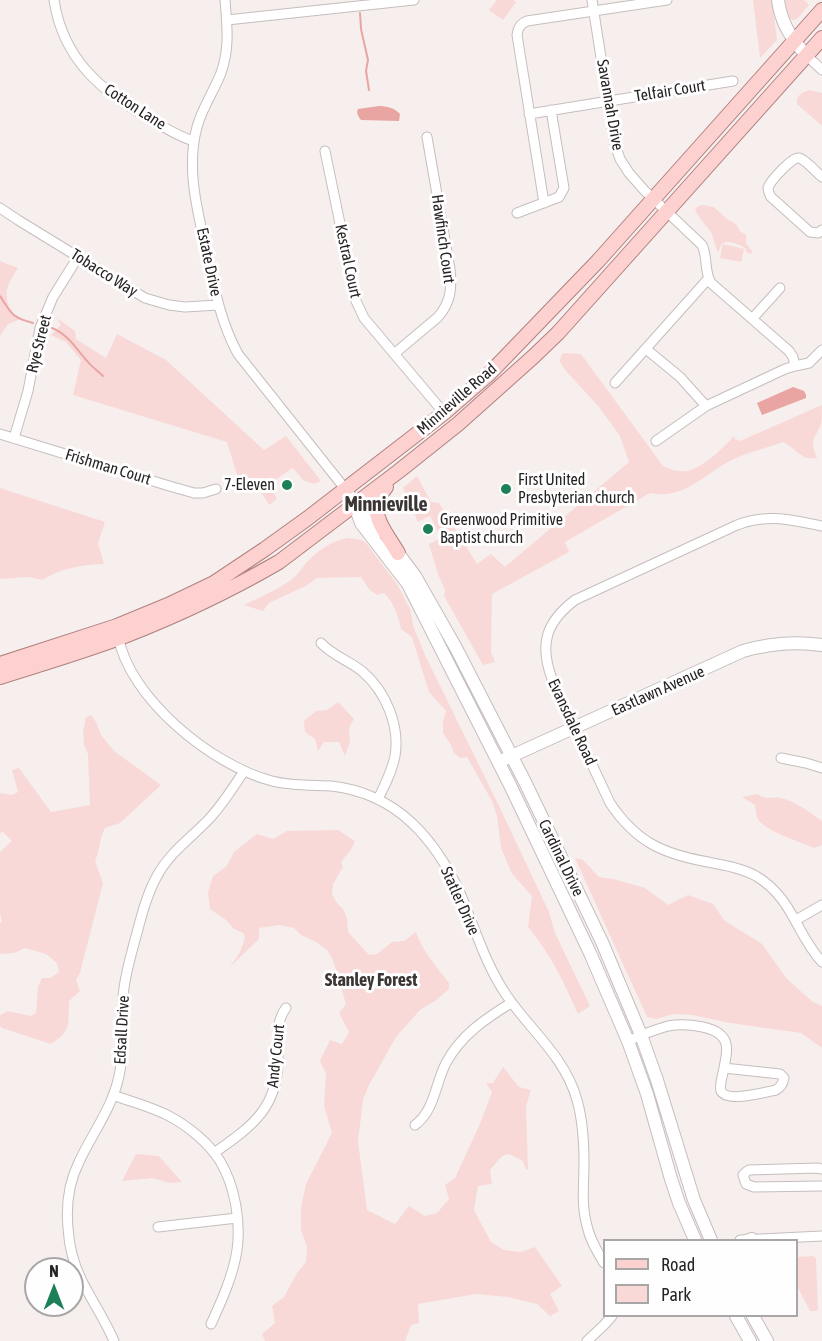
<!DOCTYPE html>
<html>
<head>
<meta charset="utf-8">
<style>
  body { margin:0 }
  #map { position:relative; width:822px; height:1341px; overflow:hidden; background:#f6efee; font-family:"Asap Condensed",sans-serif }
  canvas { display:block }
  .legend { position:absolute; left:603px; top:1239px; width:195px; height:78px; box-sizing:border-box; background:#fffefe; border:2px solid #a8a6a6; margin:0; padding:8px 10px; list-style:none; font-size:18px; color:#262323 }
  .legend li { display:flex; align-items:center; gap:12px; height:30px }
  .legend b { width:30px; border:2px solid #a8a6a6 }
  .north { position:absolute; left:24px; top:1257px; width:60px; height:60px; box-sizing:border-box; background:#fffefe; border:2px solid #a8a6a6; border-radius:50%; rotate:0deg; font-size:16px; font-weight:700; line-height:24px; text-align:center; color:#262323 }
  .north::after { content:''; display:block; margin:auto; width:21px; height:27px; background:#1e8059; clip-path:polygon(50% 0,100% 100%,50% 72%,0 100%) }
</style>
</head>
<body>
<div id="map">
<canvas width="822" height="1341"></canvas>
<ul class="legend">
<li><b style="height:8px;background:#fdd1d0"></b>Road</li>
<li><b style="height:16px;background:#f9d9d7"></b>Park</li>
</ul>
<div class="north">N</div>
</div>
<script>
const context = document.querySelector('canvas').getContext('2d');
context.lineJoin = 'round';
function paint(path, color) {
  context.fillStyle = color;
  context.fill(path, 'evenodd');
}
function trace(path, color, width, dash) {
  context.strokeStyle = color;
  context.lineWidth = width;
  context.lineCap = dash ? 'butt' : 'round';
  context.setLineDash(dash || []);
  context.stroke(path);
}
function label(font, color, halo, rows, align = 'center') {
  context.font = font + ' "Asap Condensed",sans-serif';
  context.lineWidth = 6;
  context.setLineDash([]);
  context.textBaseline = 'middle';
  context.strokeStyle = halo;
  context.fillStyle = color;
  for (const [text, x, y, turn = 0] of rows) {
    context.save();
    context.translate(x, y);
    context.rotate((+turn || 0) * Math.PI / 180);
    context.textAlign = isNaN(turn) ? turn : align;
    if (halo) context.strokeText(text, 0, 0);
    context.fillText(text, 0, 0);
    context.restore();
  }
}
const green = new Path2D(`
  M497 0H513L516 2 503 20 489 10Z
  M753 0H772L777 40 760 58Z
  M783 0H804L809 5 797 19 793 20 787 17Z
  M810 90 822 93V126L797 104C795 95 803 92 810 90Z
  M703 205 714 207 727 219 736 224 740 231 746 235V243L753 252 749 254 746 251 745 248C740 245 727 239 722 244 720 247 719 250 718 253L711 232 701 220 695 210 698 206Z
  M723 244 744 249 741 262 720 258Z
  M0 261 18 268C14 274 8 283 7 290 5 303 11 313 21 319L8 324 0 336Z
  M57 318 75 331 76 339 106 358 117 334 166 360 264 450 286 436 321 481 314 484 303 480 293 468 269 484 277 499 269 505 261 492 242 491 227 442 73 395 81 360 66 342 51 335 61 325Z
  M564 353 581 354 663 466C671 470 681 473 691 470 707 464 723 448 734 436L735 439 740 441 822 405C822 411 822 420 821 425 813 441 810 440 817 458 801 461 796 448 783 442 766 448 749 452 734 459 706 472 684 501 650 493L565 542 569 552 492 594 491 652 495 662 483 665 444 596 445 590 438 574 429 544 441 538 430 516 418 522 403 488 417 476 431 502 439 503 477 564 491 554 505 567 629 462 620 436 599 407 566 371 560 362 561 355Z
  M0 488 105 522 98 543 104 564C83 564 60 569 42 580L30 577 0 579Z
  M348 538 362 540 366 543 397 584 410 609 414 628 426 657 500 808 549 912 555 933 590 1006 578 1014C563 981 552 956 528 927L532 896 512 874 501 848 497 816 492 801 467 757 460 758 454 753 451 745 443 733V721L446 711 429 692 412 637 401 629C398 616 394 602 384 593L377 595 369 589 361 577 317 578 306 586 269 603 263 611 244 605C260 597 277 590 291 580 300 573 300 570 307 562 317 551 333 540 348 538Z
  M338 702 354 719 349 728 350 741 345 756 339 742H324L318 751 315 739 305 732 304 721 316 711 327 710Z
  M91 715 96 722 101 735 114 751 161 785 120 823 105 828C99 839 100 850 95 861L103 883 80 973 76 980 80 991 69 1001C68 1024 72 1031 51 1044L2 1028 0 1026V1015L8 1011 31 1016 36 1013 38 987 42 978H50L59 972 57 963 46 954 25 948 14 953 0 954V923L2 922 0 913V852L12 841 3 832 0 833V793L12 795 18 792 12 770 19 768 51 812 90 805 88 754 84 745 83 732 86 717Z
  M757 794C770 801 768 796 780 798 796 801 809 812 822 821V845L814 848C800 842 772 833 761 823 756 819 756 812 755 805L742 797Z
  M338 830 355 841 352 848 341 862 343 867 333 884 332 894 337 903 343 909 347 918 348 932 369 955 377 954 392 942 404 941 416 932C422 951 437 967 449 983V989L435 1001 420 1010 396 1037 369 1085 363 1100 358 1141 367 1210 395 1224 409 1206 425 1216 437 1213 449 1199 445 1185 455 1178 480 1124 492 1092 486 1083H493L503 1067 519 1087 531 1090 526 1106 528 1169 526 1170 523 1161 509 1154 502 1156 490 1170 492 1184 478 1186 474 1210 491 1242 504 1250 521 1252 535 1247 562 1286 550 1294 559 1311 550 1316 537 1304 508 1297 476 1294 418 1304 419 1323 411 1325 405 1341H265L262 1334 275 1323 272 1306 284 1297 297 1273 306 1262 307 1247 301 1230V1207L306 1184 332 1133 324 1106 326 1074 320 1061 330 1040 342 1044 349 1032 339 1013 346 1004 333 960 327 950 316 942 301 935 294 928 279 925 259 928V939L230 967 240 952 245 938 243 933 234 929 226 920 210 909 208 892 213 876 226 867 234 852 257 834 273 839 287 831Z
  M575 858 583 860 599 877 613 879 645 888 668 905 688 895 713 904 725 921 762 944 787 979 813 1002 822 1006V1048L801 1033 730 1023 693 1015 673 1014 657 1019 647 1017Z
  M136 1154 159 1156 182 1182 169 1183 153 1178 122 1181Z
  M813 1256 816 1258 818 1308 817 1311H810L797 1286V1257Z`);
const water = new Path2D(`
  M379 106C386 106 395 108 400 114L399 121 361 120C358 116 356 113 358 109Z
  M793 387 804 391 806 395V398L762 415 757 403Z`);
const stream = new Path2D(`
  M360 13 361 29 368 60 366 71 369 90
  M0 296C12 314 11 317 33 323
  M52 328C69 335 76 349 88 362 92 367 98 371 103 376`);
const street = new Path2D(`
  M54 0C63 60 102 92 153 121 166 128 179 137 194 141
  M225 0C227 25 230 48 221 73 214 91 202 108 197 127 186 168 197 209 206 249 214 286 220 321 238 354L346 490
  M592 0 614 141 620 159 629 173 644 190 702 245C708 257 704 272 711 283L789 351 793 357 795 366 785 369 706 406 680 377 646 349
  M227 20 414 0
  M806 55 822 70
  M529 114 733 81
  M325 151 356 301 364 318 444 413
  M822 177C817 173 805 159 799 158 793 156 770 181 768 188 768 192 769 193 771 197L810 232 818 233 822 230
  M544 203 517 35C518 28 520 24 527 21L667 0
  M0 208 18 220 145 298 169 305 185 307 218 305
  M517 213 559 197 564 188 551 110
  M752 319 780 288
  M394 354 438 317C451 302 452 288 450 269L427 137
  M795 366 809 363 822 350
  M615 383 708 279
  M0 434 166 485 194 493H203L216 489
  M14 438 28 391 40 328 53 297 78 257
  M656 441 706 406
  M822 526C792 520 767 513 737 525L575 600C546 622 539 644 552 679L610 803C636 842 663 854 708 862 724 865 741 868 756 876 793 898 796 934 822 962
  M118 635C128 698 213 766 272 781 292 786 311 785 331 786 361 789 390 802 412 823 432 842 448 867 460 893 475 928 485 964 507 996 531 1031 565 1057 577 1100 583 1121 584 1142 584 1163 584 1184 581 1205 587 1226 590 1240 597 1251 604 1263
  M321 643C333 656 350 661 363 672 386 692 400 726 395 756 392 771 385 785 378 799
  M781 758 806 763 822 768
  M796 920 822 905
  M628 1041C641 1035 654 1030 668 1026 684 1023 722 1025 726 1044 728 1052 725 1061 724 1068
  M724 1068 780 1074 784 1078C783 1084 781 1087 776 1090 766 1092 727 1103 721 1091 719 1086 723 1074 724 1068Z
  M113 1095C132 1102 152 1107 169 1116 188 1126 209 1143 220 1161 235 1186 241 1222 237 1250 233 1276 222 1300 211 1324
  M415 1125C435 1110 435 1084 446 1063 461 1035 485 1019 511 1003
  M214 1153C254 1125 280 1106 278 1053 278 1037 276 1021 286 1008
  M822 1169 817 1168 749 1170 746 1172 743 1175 746 1184 754 1187 822 1186
  M158 1227 237 1218
  M740 1240 822 1236
  M114 1341C105 1320 92 1301 82 1281 74 1265 69 1246 68 1228 66 1206 69 1182 79 1162 91 1136 109 1112 117 1084 125 1056 122 1027 123 998 124 978 130 959 135 940 141 918 146 896 157 876 170 852 191 838 209 819 223 804 233 788 244 771
  M587 1341 604 1325 612 1316`);
const secondary = new Path2D(`
  M778 0C781 23 791 38 806 55
  M346 490 355 506 361 523 408 584 510 785 590 953 628 1041 647 1094 671 1179 679 1203 695 1240
  M355 506 366 512 381 531
  M392 545 415 576 456 648 525 782 602 942 641 1035 657 1080 694 1200 711 1240
  M505 759 743 651C770 643 794 641 822 645
  M749 1240 752 1239
  M736 1316 750 1341
  M753 1316 767 1341`);
const primary = new Path2D(`
  M386 487C365 512 384 529 398 553
  M0 664 117 626 168 605 214 583 265 549 308 518 444 413 489 374 598 261 822 10
  M0 677C41 664 82 652 122 637 176 616 229 591 279 562L399 471 458 424 533 357 558 333 822 38`);
const markers = [
  [287,485,6,"#1e8059"],
  [506,489,6,"#1e8059"],
  [428,529,6,"#1e8059"]
];
const streetNames = [
  ["Telfair Court",670,91,-9],
  ["Savannah Drive",610,105,80],
  ["Cotton Lane",135,107,33],
  ["Hawfinch Court",443,239,82],
  ["Kestral Court",348,261,78],
  ["Estate Drive",209,262,78],
  ["Tobacco Way",104,273,32],
  ["Rye Street",39,344,-76],
  ["Minnieville Road",457,399,-41],
  ["Frishman Court",108,467,17],
  ["Eastlawn Avenue",658,691,-24],
  ["Evansdale Road",572,722,65],
  ["Cardinal Drive",561,858,64],
  ["Statler Drive",460,901,66],
  ["Edsall Drive",122,1030,-87],
  ["Andy Court",276,1056,-84]
];
const poiNames = [
  ["First United",518,480],
  ["Presbyterian church",518,498],
  ["7-Eleven",275,485,"right"],
  ["Greenwood Primitive",440,520],
  ["Baptist church",440,538]
];
const neighbourhoodNames = [
  ["Stanley Forest",371,980]
];
const quarterNames = [
  ["Minnieville",386,505]
];
paint(green, '#f9d9d7');
paint(water, '#e9a5a2');
trace(stream, '#e9a5a2', 2);
trace(street, '#c5bebd', 11);
trace(secondary, '#c5bebd', 14);
trace(primary, '#b0817f', 16);
trace(street, '#fff', 9);
trace(secondary, '#fff', 12);
trace(primary, '#fdd1d0', 14);
for (const [x, y, r, color] of markers) {
  const dot = new Path2D();
  dot.arc(x, y, r, 0, 2 * Math.PI);
  context.fillStyle = color;
  context.fill(dot);
  trace(dot, '#fffefe', 2);
}
label('16px', '#262323', '#fffefe', streetNames);
label('16px', '#262323', '#fffefe', poiNames, 'left');
label('bold 18px', '#3b3635', '#fffefe', neighbourhoodNames);
label('bold 20px', '#3b3635', '#fffefe', quarterNames);
</script>
</body>
</html>
